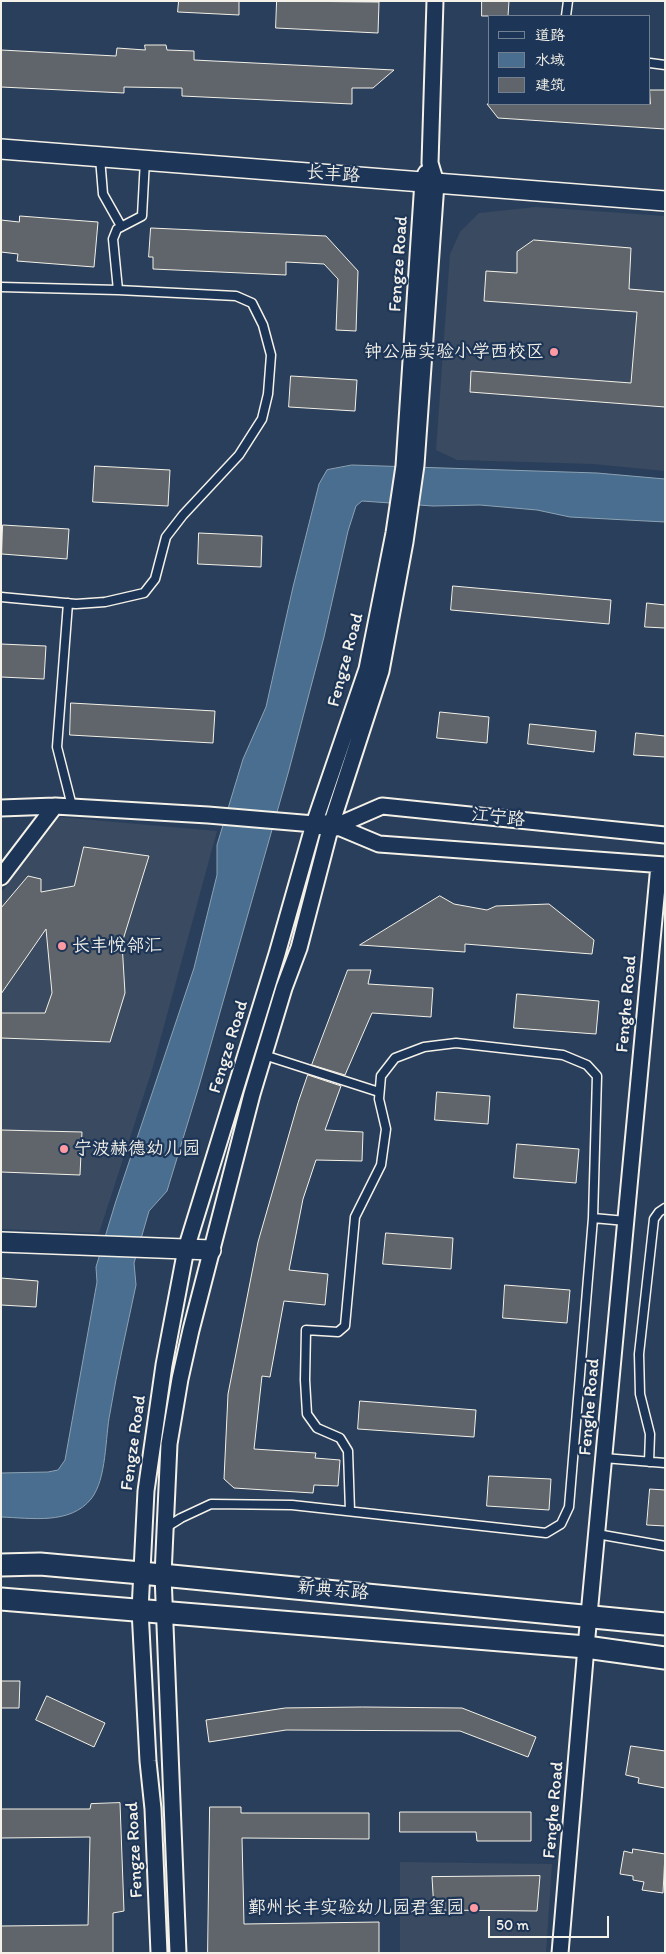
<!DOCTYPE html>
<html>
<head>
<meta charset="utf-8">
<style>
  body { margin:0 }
  #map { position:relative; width:666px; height:1954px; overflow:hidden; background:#2a3f5b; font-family:Itim,"LXGW WenKai TC",sans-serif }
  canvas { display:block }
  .frame { position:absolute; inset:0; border:2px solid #f4f1e8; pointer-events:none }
  .legend { position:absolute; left:488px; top:15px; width:162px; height:90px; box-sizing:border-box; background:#1d3557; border:1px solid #738091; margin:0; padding:6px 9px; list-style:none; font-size:15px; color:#f4f1e8 }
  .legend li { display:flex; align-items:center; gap:10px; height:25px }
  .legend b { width:25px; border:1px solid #738091 }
  .scale { position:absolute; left:488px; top:1916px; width:121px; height:22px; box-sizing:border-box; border:2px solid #f4f1e8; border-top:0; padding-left:6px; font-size:15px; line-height:18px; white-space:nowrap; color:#f4f1e8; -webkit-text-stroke:4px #1d3557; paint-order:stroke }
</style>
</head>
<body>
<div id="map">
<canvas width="666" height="1954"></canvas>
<div class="frame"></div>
<ul class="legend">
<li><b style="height:6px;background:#1d3557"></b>道路</li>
<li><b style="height:14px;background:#496e90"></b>水域</li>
<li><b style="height:14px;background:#5f656b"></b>建筑</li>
</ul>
<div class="scale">50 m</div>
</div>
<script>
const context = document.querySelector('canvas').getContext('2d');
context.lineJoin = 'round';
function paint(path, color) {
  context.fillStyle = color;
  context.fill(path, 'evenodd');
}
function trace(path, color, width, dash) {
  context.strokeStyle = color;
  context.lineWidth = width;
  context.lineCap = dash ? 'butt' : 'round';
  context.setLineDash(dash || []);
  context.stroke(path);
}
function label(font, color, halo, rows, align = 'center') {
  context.font = font + ' Itim,"LXGW WenKai TC",sans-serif';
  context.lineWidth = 4.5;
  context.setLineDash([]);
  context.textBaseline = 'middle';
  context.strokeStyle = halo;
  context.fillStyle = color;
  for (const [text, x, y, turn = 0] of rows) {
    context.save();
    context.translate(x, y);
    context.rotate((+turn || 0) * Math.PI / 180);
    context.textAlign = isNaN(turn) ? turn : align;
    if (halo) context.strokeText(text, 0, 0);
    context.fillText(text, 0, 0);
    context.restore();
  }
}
const built = new Path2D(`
  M536 207 665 216V471L593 464 457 460 436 450 450 254 460 232 479 213Z
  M59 817 217 831 152 1070 99 1233 1 1229V893Z
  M400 1862 552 1864 546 1953H400Z`);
const water = new Path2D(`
  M352 465 597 473 665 479V522L570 517 537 510 480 505 433 506 362 501 356 506 348 531 324 637 289 770 199 1086 167 1191 149 1211 134 1263 136 1285C127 1328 117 1370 110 1413 105 1437 107 1479 91 1499 70 1525 31 1518 1 1517V1473L48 1472 58 1470 65 1460 97 1282 96 1267 115 1204 194 968 217 875V845L243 759 266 707 293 587 319 484 327 470Z`);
const building = new Path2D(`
  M179 1H239V15L178 12Z
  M277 1 379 2 378 33 276 28Z
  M482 1H509L508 16H482Z
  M145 45H166L167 50 194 51V60L394 70 373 88H352V104L182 96V88L124 87V93L1 87V50L116 56 117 48 145 50Z
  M650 90H665V129L498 118 487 104H650Z
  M20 216 98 222 94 267 17 261 18 254 1 252V220L19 222Z
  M151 228 326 236 358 271 356 331 336 330 338 279 324 264 286 262V275L153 269V257H149Z
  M534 240 631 248 629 289 665 292V407L470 392 471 371 631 383 637 312 484 301 486 271 517 273V252Z
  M291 376 357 380 355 411 289 407Z
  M95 466 170 470 168 506 93 502Z
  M3 525 69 529 67 559 2 554Z
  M199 533 262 536 261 567 198 564Z
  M453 586 611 600 609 624 451 610Z
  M647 603 665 605V628L645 627Z
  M1 644 46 646 44 679 1 677Z
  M71 703 215 711 213 743 70 735Z
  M440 712 489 717 487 743 437 738Z
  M530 724 596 731 594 752 528 744Z
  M636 733 665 736V757L634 755Z
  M84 847 149 856 122 943 125 993 110 1042 1 1038V1013H45L52 993 46 929 1 994V908L28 876 41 879V892L74 886Z
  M440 896 454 904 487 910 496 906 549 904 594 940 592 954 465 944V952L360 945Z
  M348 970H371L368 984 433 988 431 1017 372 1013 345 1075 312 1065Z
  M517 994 599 1001 596 1034 514 1028Z
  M308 1075 341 1086 325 1130 363 1132 362 1161 316 1160 303 1199 289 1270 328 1274 325 1305 284 1301 270 1377 262 1376 254 1449 316 1453 315 1458 340 1460 338 1486 314 1485 313 1493 234 1488 224 1479 228 1394 258 1242 298 1103Z
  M437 1092 490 1096 488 1124 435 1120Z
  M1 1130 82 1132 80 1175 1 1172Z
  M517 1144 579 1149 576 1183 514 1178Z
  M386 1233 453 1238 451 1269 383 1264Z
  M1 1278 38 1281 36 1307 1 1305Z
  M505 1285 570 1290 567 1323 503 1318Z
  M360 1401 476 1410 474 1437 358 1429Z
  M489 1476 551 1479 549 1510 487 1506Z
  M650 1489 665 1490V1526L647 1525Z
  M1 1681H20L19 1708H1Z
  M47 1696 105 1723 94 1747 36 1720Z
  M363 1707 462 1708 536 1737 528 1757 460 1731 286 1730 209 1742 206 1720 285 1708Z
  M631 1746 665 1751V1788L638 1783 639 1778 626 1775Z
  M120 1803 124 1911 113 1913V1953H1V1926L88 1925 90 1837 1 1838V1809H90L91 1804Z
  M210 1807H241V1813H369V1839L242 1838 244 1924 379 1922V1953H208Z
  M400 1812H531V1841H477L476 1832H400Z
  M633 1849 665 1854 663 1893 642 1890 644 1882 633 1880V1876L620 1874 624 1851 632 1853Z
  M540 1876 537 1911 434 1910 432 1877Z`);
const service = new Path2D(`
  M566 16 568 1
  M650 63 665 65
  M100 158 103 194 121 226
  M1 287 118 290 236 296 252 303 263 325 271 355 268 394 262 419 239 455 183 515 166 537 155 579 144 593 105 602 76 604 1 597
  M118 290 113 239 117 229 142 216 145 160
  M68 603 57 747 72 806
  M264 1055 379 1092
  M604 1458 665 1463
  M649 1462 650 1434 640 1394 639 1354 654 1219 659 1212 665 1208
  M350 1511 348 1451 340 1438 317 1428 307 1414 305 1380 306 1330 338 1332 345 1326 355 1217 381 1165 386 1129 379 1099 381 1076 395 1058 424 1047 456 1043 563 1055 587 1065 597 1076 593 1218
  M165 1528 181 1518 211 1504 292 1505 546 1533 561 1524 569 1507 593 1218 626 1221
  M597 1534 665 1546`);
const minor = new Path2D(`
  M1 808 55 806 208 815 314 824
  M336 826 382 806 665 835
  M336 826 379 844 665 865
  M1 877 55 806
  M159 1953 153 1809 148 1761 140 1610 146 1491 164 1365 186 1249 277 954 314 824 367 669 394 533 404 466 423 181 426 173
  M178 1953 163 1575 169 1444 180 1379 191 1330 252 1094 284 988 299 948 331 825 381 671 405 542 416 465 436 183 430 163 435 1
  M560 1953 586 1647 659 865`);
const tertiary = new Path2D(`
  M1 149 665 201
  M314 824 336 826
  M1 1242 211 1250`);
const secondary = new Path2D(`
  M1 1565 40 1564 141 1573 665 1624
  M1 1599 586 1647 665 1658`);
const markers = [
  [554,352,5,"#ff9aa2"],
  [62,946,5,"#ff9aa2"],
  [64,1149,5,"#ff9aa2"],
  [474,1908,5,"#ff9aa2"]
];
const streetNames = [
  ["长丰路",333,175,4],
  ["Fengze Road",399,264,-86],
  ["Fengze Road",346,660,-75],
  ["江宁路",498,818,6],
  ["Fenghe Road",627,1004,-85],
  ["Fengze Road",229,1047,-73],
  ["Fenghe Road",590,1407,-85],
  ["Fengze Road",134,1443,-82],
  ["新典东路",333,1591,5],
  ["Fenghe Road",554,1810,-85],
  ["Fengze Road",135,1850,-93]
];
const poiNames = [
  ["钟公庙实验小学西校区",544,352],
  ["长丰悦邻汇",72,946,"left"],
  ["宁波赫德幼儿园",74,1149,"left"],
  ["鄞州长丰实验幼儿园君玺园",464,1908]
];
paint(built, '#3a4a60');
paint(water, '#496e90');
trace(water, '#8da2b3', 1);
paint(building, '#5f656b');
trace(building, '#f4f1e8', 1);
trace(service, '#f4f1e8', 11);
trace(minor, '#f4f1e8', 19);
trace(tertiary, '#f4f1e8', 22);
trace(secondary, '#f4f1e8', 25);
trace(service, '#1d3557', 8);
trace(minor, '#1d3557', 15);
trace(tertiary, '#1d3557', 19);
trace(secondary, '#1d3557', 21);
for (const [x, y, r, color] of markers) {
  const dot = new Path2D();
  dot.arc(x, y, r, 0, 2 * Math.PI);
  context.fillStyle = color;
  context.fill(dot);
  trace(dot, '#1d3557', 2);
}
label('18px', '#f4f1e8', '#1d3557', streetNames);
label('18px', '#f4f1e8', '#1d3557', poiNames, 'right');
</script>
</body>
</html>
